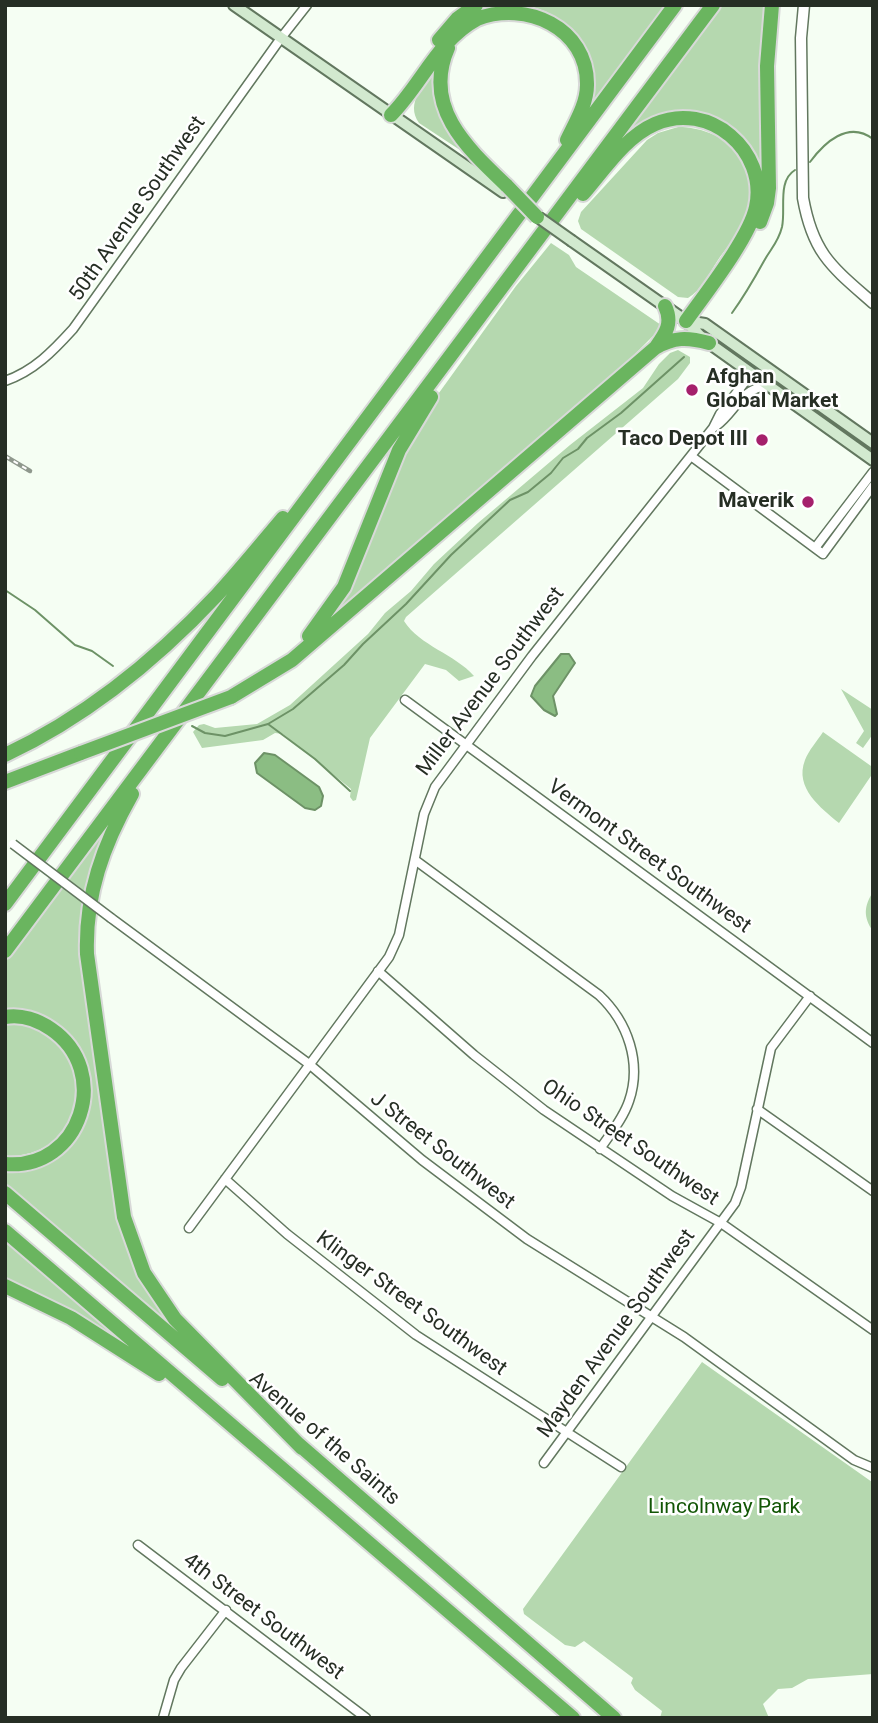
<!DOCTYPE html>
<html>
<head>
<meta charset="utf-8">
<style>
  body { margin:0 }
  #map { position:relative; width:878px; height:1723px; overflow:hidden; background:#f5fef3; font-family:Roboto,sans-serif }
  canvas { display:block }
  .frame { position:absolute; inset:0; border:7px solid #262e24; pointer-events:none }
</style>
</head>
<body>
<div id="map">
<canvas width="878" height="1723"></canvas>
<div class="frame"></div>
</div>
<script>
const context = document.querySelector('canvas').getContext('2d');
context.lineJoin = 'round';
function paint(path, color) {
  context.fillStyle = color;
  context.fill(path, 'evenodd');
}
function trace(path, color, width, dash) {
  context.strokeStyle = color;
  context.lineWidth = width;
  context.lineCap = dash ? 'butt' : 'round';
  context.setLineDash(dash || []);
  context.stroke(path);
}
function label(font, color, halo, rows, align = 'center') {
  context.font = font + ' Roboto,sans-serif';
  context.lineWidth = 5;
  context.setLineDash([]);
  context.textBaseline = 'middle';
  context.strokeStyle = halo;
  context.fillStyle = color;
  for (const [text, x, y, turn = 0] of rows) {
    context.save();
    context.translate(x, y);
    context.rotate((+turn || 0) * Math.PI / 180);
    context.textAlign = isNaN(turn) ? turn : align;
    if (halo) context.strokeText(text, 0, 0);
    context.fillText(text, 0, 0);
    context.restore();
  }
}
const green = new Path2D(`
  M520 5H666L590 109C592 99 595 87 594 76 591 38 557 8 520 5Z
  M722 5H767L763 191C760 174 759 158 749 144 729 117 680 103 649 118 640 123 632 132 624 139L622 138Z
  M436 68C432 102 442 125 465 150L463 152 419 123C405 103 424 85 436 68Z
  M678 127C720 127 758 157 750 203 747 224 730 243 718 260 710 272 701 291 688 298L678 297 581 229 578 221 581 212 647 140 658 133Z
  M551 243 569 255 576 267 661 325V328L605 384 331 619 352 581 396 468 431 404 516 286Z
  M678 350 690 357V363L678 379 406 617 404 621C420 646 455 654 474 676L459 681 446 670 425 664 370 738 356 800 353 801 350 797 351 789 283 734 275 733 263 740 202 748 193 732 199 725 204 724 215 728 257 724 290 705 368 634 385 613 411 591 434 564 478 523 570 445 643 388 659 364 670 353Z
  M841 689 873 710V734L863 748 856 743 864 731Z
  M823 732 871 766 873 773 839 823C821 808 794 788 805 760 809 750 817 741 823 732Z
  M100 836 103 838 87 888 123 1227 185 1339 5 1184V1168L46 1159 89 1094V1077L84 1059 72 1040 5 1012V962Z
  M873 892V931C863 917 864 906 873 892Z
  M5 1022C101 1024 101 1159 5 1156Z
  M5 1241 124 1341 75 1314 5 1281Z
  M702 1362 872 1482 873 1674 808 1679 792 1688 778 1689 763 1704 769 1718H660L662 1711 635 1690 631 1683 633 1678 584 1641 575 1647 565 1645 524 1614 523 1609Z`);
const water = new Path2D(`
  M561 654H569L575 663 553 696 557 714 555 716 544 710 531 696 535 686Z
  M264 753 275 755 319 787 323 796 321 806 315 810 305 808 257 773 255 763Z`);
const stream = new Path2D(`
  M810 162C824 143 848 120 873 139
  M732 313C745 295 753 281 764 261 771 248 778 243 782 227 786 209 777 181 795 170
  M5 590 35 610 75 645 92 651 113 666
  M268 724 315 759 350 791
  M192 726 205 733 225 736 268 724 293 709 344 665 363 644 406 604 451 555 510 500 528 492 551 473 563 458 578 449 587 438 621 413 684 357`);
const minor = new Path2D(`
  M5 381C34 371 53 351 73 329L281 38 307 5
  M716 426C737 410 738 391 768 385
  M691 456 823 554 873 486
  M815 548 873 472
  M405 700 873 1043
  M415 860 599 995C628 1022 642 1063 629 1101 623 1119 610 1134 600 1149
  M111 918 309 1064 422 1160 527 1239 684 1337 854 1460 873 1468
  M378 971 474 1055 544 1110 672 1196 721 1223 873 1330
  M757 1109 873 1191
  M225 1179 287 1234 416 1335 621 1467
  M189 1228 389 957 399 935 424 814 435 787 532 656 713 428 720 414 751 374
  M544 1463 735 1203 741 1187 771 1048 810 996
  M138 1545 366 1718
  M163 1718 174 1680 181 1668 226 1610`);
const tertiary = new Path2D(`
  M804 5 801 38 803 198C813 254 832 267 873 303`);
const secondary = new Path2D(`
  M234 5 503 192
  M572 241 686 321 702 338 873 460
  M686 321 705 324 873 443`);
const motorway = new Path2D(`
  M439 40 457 19 476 5
  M448 48C422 107 467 148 507 186
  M391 115C421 85 438 40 477 19 526 0 588 28 587 85 587 104 575 123 567 140
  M583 194C604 170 625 137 655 124 709 100 768 151 756 207 750 237 705 294 686 321
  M760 222 767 203 769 188 767 66 772 5
  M656 347C666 333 673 323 665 306
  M309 636 344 587 399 450 431 397
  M231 697 292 660 655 348C674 337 687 337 709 343
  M5 755C86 717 156 660 217 595 240 570 261 544 283 518
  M5 782 81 753
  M132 794C103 845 85 895 87 954L124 1217 144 1273 175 1319 302 1448
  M5 904 675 5
  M5 951 713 5
  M5 1017C21 1014 38 1020 51 1029 113 1071 81 1171 5 1164
  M5 1193 222 1379
  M5 1231 573 1718
  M5 1286 71 1318 159 1374
  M296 1442 614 1718`);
const rail = new Path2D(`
  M5 456 30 471`);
const minorBridge = new Path2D(`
  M13 844 111 918`);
const secondaryBridge = new Path2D(`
  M531 212 572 241`);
const motorwayBridge = new Path2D(`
  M507 186 537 217
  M81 753 231 697`);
const markers = [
  [692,390,7,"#a5206c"],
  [762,440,7,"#a5206c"],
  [808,502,7,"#a5206c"]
];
const streetNames = [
  ["50th Avenue Southwest",138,209,-55],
  ["Miller Avenue Southwest",491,682,-53],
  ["Vermont Street Southwest",649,857,36],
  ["Ohio Street Southwest",630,1143,34],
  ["J Street Southwest",442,1151,38],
  ["Klinger Street Southwest",411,1304,36],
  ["Mayden Avenue Southwest",617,1334,-54],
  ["Avenue of the Saints",324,1439,41],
  ["4th Street Southwest",263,1617,37]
];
const poiNames = [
  ["Afghan",706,378,"left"],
  ["Global Market",706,402,"left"],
  ["Taco Depot III",748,440],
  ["Maverik",794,502]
];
const parkNames = [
  ["Lincolnway Park",724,1508]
];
paint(green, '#b5d8af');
paint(water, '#8bbd83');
trace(water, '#6d9266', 2);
trace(stream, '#6d9266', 2);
trace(minor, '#62775f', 11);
trace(tertiary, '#62775f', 13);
trace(secondary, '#62775f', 14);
trace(motorway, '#d8d9d8', 18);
trace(minor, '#fff', 8);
trace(tertiary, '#fff', 10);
trace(secondary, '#d2e9cf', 10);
trace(motorway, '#6ab55f', 14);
trace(rail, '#8f988d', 4.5);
trace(rail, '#fff', 2, [5]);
trace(minorBridge, '#62775f', 11, []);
trace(secondaryBridge, '#62775f', 14, []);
trace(motorwayBridge, '#d8d9d8', 18, []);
trace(minorBridge, '#fff', 8);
trace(secondaryBridge, '#d2e9cf', 10);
trace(motorwayBridge, '#6ab55f', 14);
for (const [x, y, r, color] of markers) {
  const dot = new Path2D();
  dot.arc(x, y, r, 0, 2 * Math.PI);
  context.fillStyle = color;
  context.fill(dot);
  trace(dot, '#fff', 2.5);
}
label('21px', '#262e24', '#fff', streetNames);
label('bold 21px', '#262e24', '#fff', poiNames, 'right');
label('21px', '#125605', '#fff', parkNames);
</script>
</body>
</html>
